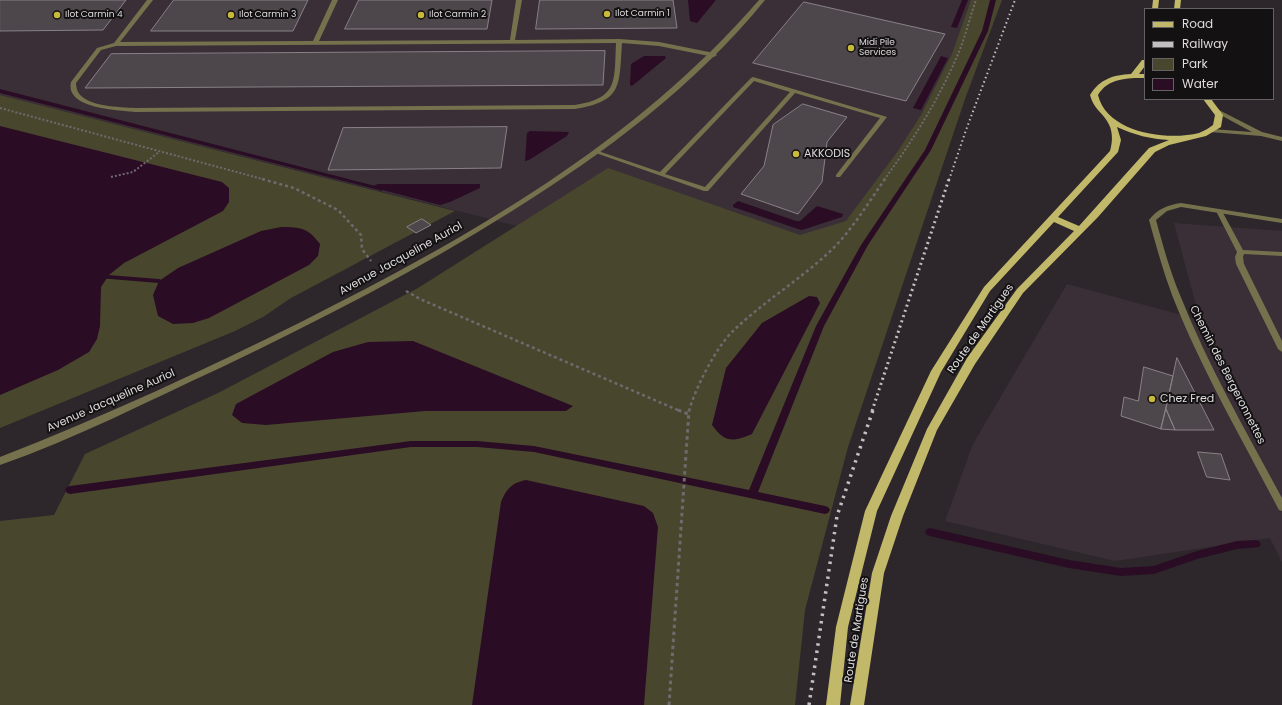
<!DOCTYPE html>
<html>
<head>
<meta charset="utf-8">
<style>
  body { margin:0 }
  #map { position:relative; width:1282px; height:705px; overflow:hidden; background:#2d272b; font-family:Poppins,sans-serif }
  canvas { display:block }
  .legend { position:absolute; left:1144px; top:8px; width:130px; height:92px; box-sizing:border-box; background:#141113; border:1px solid #656264; margin:0; padding:5px 7px; list-style:none; font-size:12px; color:#dfdcde }
  .legend li { display:flex; align-items:center; gap:8px; height:20px }
  .legend b { width:20px; border:1px solid #656264 }
</style>
</head>
<body>
<div id="map">
<canvas width="1282" height="705"></canvas>
<ul class="legend">
<li><b style="height:5px;background:#c1b969"></b>Road</li>
<li><b style="height:5px;background:#c3c0c2"></b>Railway</li>
<li><b style="height:11px;background:#49462e"></b>Park</li>
<li><b style="height:11px;background:#2a0c24"></b>Water</li>
</ul>
</div>
<script>
const context = document.querySelector('canvas').getContext('2d');
context.lineJoin = 'round';
function paint(path, color) {
  context.fillStyle = color;
  context.fill(path, 'evenodd');
}
function trace(path, color, width, dash) {
  context.strokeStyle = color;
  context.lineWidth = width;
  context.lineCap = dash ? 'butt' : 'round';
  context.setLineDash(dash || []);
  context.stroke(path);
}
function label(font, color, halo, rows, align = 'center') {
  context.font = font + ' Poppins,sans-serif';
  context.lineWidth = 4;
  context.setLineDash([]);
  context.textBaseline = 'middle';
  context.strokeStyle = halo;
  context.fillStyle = color;
  for (const [text, x, y, turn = 0] of rows) {
    context.save();
    context.translate(x, y);
    context.rotate((+turn || 0) * Math.PI / 180);
    context.textAlign = isNaN(turn) ? turn : align;
    if (halo) context.strokeText(text, 0, 0);
    context.fillText(text, 0, 0);
    context.restore();
  }
}
const built = new Path2D(`
  M0 0H992L843 418 525 228 0 95Z
  M1174 223 1282 231V562L1270 538 1115 561 945 521 973 444 1067 284 1200 320Z`);
const green = new Path2D(`
  M971 0H1002L965 99 848 447 805 610 795 705H0V521L54 515 85 454 218 393 418 288 608 168 800 235 846 221 898 151 921 115 952 54Z
  M0 95 455 211 291 298 263 317 235 331 0 428Z`);
const water = new Path2D(`
  M688 0H716L697 23 690 21Z
  M962 0H968L957 28 951 27Z
  M644 56H665L666 58 632 86 630 85 631 64Z
  M941 56 948 58 921 110 913 108Z
  M0 126 222 182 229 188V202L223 211 124 263 109 275 101 287 100 326 97 339 89 352 58 370 0 395Z
  M530 131 569 132 567 136 529 160 525 161 527 133Z
  M378 184H480V188L450 202 440 205 371 187Z
  M738 201 796 221H800L817 206 843 214 842 217 802 230 798 229 733 207V205Z
  M281 227C301 227 308 228 320 244L318 256 309 265 209 318 193 323 173 324 158 316 153 295 159 281 178 268 261 231Z
  M809 296 817 297 820 303 752 434C733 442 725 443 712 425L726 368 762 323Z
  M413 341 573 406 566 411H425L266 425 242 423 232 415 236 404 333 352 368 342Z
  M526 480 644 506 653 513 658 527 644 705H472L501 502C507 488 512 483 526 480Z`);
const stream = new Path2D(`
  M990 0H996L988 31 931 150 868 245 824 326 758 492 825 506 828 507 830 510 828 513 825 514 534 452 477 447H411L70 494 67 493 65 490 67 487 70 486 411 441H477L534 446 749 490 816 326 861 245 925 150 982 31Z
  M0 89 383 188 384 189 381 191 379 190 0 93Z
  M95 274 159 279 163 281 159 283 98 278H95L94 276Z
  M930 528 1069 560 1121 568 1154 566 1197 551 1237 541 1256 540 1259 541 1261 544 1259 547 1237 549 1197 559 1154 574 1121 576 1069 568 930 536 927 535 925 532 927 529Z`);
const building = new Path2D(`
  M0 0H126L103 30 0 31Z
  M174 0H308L293 31H151Z
  M359 0H492L487 29H345Z
  M540 0H673L677 28 536 29Z
  M804 2 945 34 906 101 753 63Z
  M605 51 603 85 85 88 111 54Z
  M803 104 847 117 827 142 822 182 798 214 741 194 764 166 773 125Z
  M507 127 501 168 328 170 343 128Z
  M422 219 431 225 416 233 407 227Z
  M1177 358 1214 430H1175L1166 409Z
  M1144 367 1173 376 1161 429 1121 416 1124 397 1138 401Z
  M1166 409 1175 430 1161 429Z
  M1198 452 1221 454 1230 480 1207 477Z`);
const pathFar2 = new Path2D(`
  M0 108 266 180
  M111 177 133 172 159 152
  M884 180C911 143 936 104 955 61 964 42 969 20 976 0`);
const pathFar1 = new Path2D(`
  M262 179 294 188 338 210 361 235 362 249 371 261
  M406 291 420 299 680 411
  M689 411C695 389 716 347 733 331 761 304 796 282 825 256 849 235 866 206 885 179`);
const path = new Path2D(`
  M678 410 688 414
  M669 705 689 410`);
const service = new Path2D(`
  M147 0H153L120 42 313 41 332 0H338L319 41 510 40 516 0H522L515 40 619 39 659 42 714 53 717 55 714 57 659 46 622 43C619 86 623 101 575 109L135 112C118 110 65 109 71 82L97 48 114 43ZM616 43C614 81 619 98 575 105L135 108C120 107 87 107 78 92 77 90 76 86 76 83L101 50 116 46Z
  M753 77 887 117 840 177H836V175L880 118 795 93 708 191H704L593 152 596 150 598 151 660 172 751 78ZM754 81 790 92 705 187 665 174Z
  M1219 209 1222 211 1243 250 1282 252V256L1244 254 1243 257 1244 264 1282 341V352L1278 349 1236 264 1235 257 1237 252 1216 211Z`);
const minor = new Path2D(`
  M759 0H765C695 86 605 153 512 211 418 270 320 320 220 368 148 401 75 439 0 465V457C103 417 204 370 303 321 470 237 635 143 759 0Z
  M1217 109 1262 132 1282 137V141L1261 136 1210 132V130L1212 129 1252 132 1215 112V110Z
  M1181 203 1282 219V223L1181 207 1167 211 1156 220C1163 246 1170 271 1180 295 1208 366 1246 431 1282 498V511L1279 510C1242 439 1201 369 1172 295 1163 271 1156 245 1149 220 1157 209 1168 205 1181 203Z`);
const primary = new Path2D(`
  M1153 0H1159L1158 9H1152Z
  M1175 0H1181L1180 9H1174Z
  M1142 60H1145V66L1139 74H1145V78C1127 78 1108 78 1098 95 1107 133 1167 141 1199 133 1204 131 1209 128 1213 125L1215 115 1203 99H1211L1223 115 1221 127 1206 136 1169 145 1155 152 1098 217 1023 293 975 364 937 430 903 516 884 573 864 705H850L872 573 891 516 927 429 967 358 1017 289 1074 231 1054 222 990 291 941 372 877 511 848 627 840 705H826L836 627 865 511 931 371 984 287 1110 151C1113 141 1113 130 1107 121 1100 110 1094 109 1090 95 1100 79 1113 75 1131 74ZM1117 127C1134 135 1151 139 1169 140L1149 148 1079 226 1058 217 1118 152 1121 140Z`);
const railFar2 = new Path2D(`
  M949 180 966 130 1015 0`);
const railFar1 = new Path2D(`
  M872 411 949 179`);
const rail = new Path2D(`
  M809 705 837 516 873 410`);
const markers = [
  [607,14,4,"#c8bb3b"],
  [57,15,4,"#c8bb3b"],
  [231,15,4,"#c8bb3b"],
  [421,15,4,"#c8bb3b"],
  [851,48,4,"#c8bb3b"],
  [796,154,4,"#c8bb3b"],
  [1152,399,4,"#c8bb3b"]
];
const farPoinames = [
  ["Ilot Carmin 1",615,14],
  ["Ilot Carmin 4",65,15],
  ["Ilot Carmin 3",239,15],
  ["Ilot Carmin 2",429,15],
  ["Midi Pile",859,43],
  ["Services",859,53]
];
const poiNames = [
  ["AKKODIS",804,154],
  ["Chez Fred",1160,399]
];
const streetNames = [
  ["Avenue Jacqueline Auriol",401,259,-29],
  ["Route de Martigues",981,329,-55],
  ["Chemin des Bergeronnettes",1227,375,63],
  ["Avenue Jacqueline Auriol",111,401,-24],
  ["Route de Martigues",857,630,-81]
];
paint(built, '#3a2f37');
paint(green, '#49462e');
paint(water, '#2a0c24');
paint(stream, '#2a0c24');
paint(building, '#4d474b');
trace(building, '#888186', 1);
trace(pathFar2, '#6f6a6d', 2, [2, 2]);
trace(pathFar1, '#6f6a6d', 2.5, [3, 3]);
trace(path, '#6f6a6d', 3, [3.5, 3.5]);
paint(service, '#75714c');
paint(minor, '#75714c');
paint(primary, '#c1b969');
trace(railFar2, '#c3c0c2', 2, [1.5, 3]);
trace(railFar1, '#c3c0c2', 3, [2, 3.5]);
trace(rail, '#c3c0c2', 3.5, [2.5, 5]);
for (const [x, y, r, color] of markers) {
  const dot = new Path2D();
  dot.arc(x, y, r, 0, 2 * Math.PI);
  context.fillStyle = color;
  context.fill(dot);
  trace(dot, '#141113', 1.5);
}
label('9px', '#dfdcde', '#141113', farPoinames, 'left');
label('11px', '#dfdcde', '#141113', poiNames, 'left');
label('11px', '#dfdcde', '#141113', streetNames);
</script>
</body>
</html>
